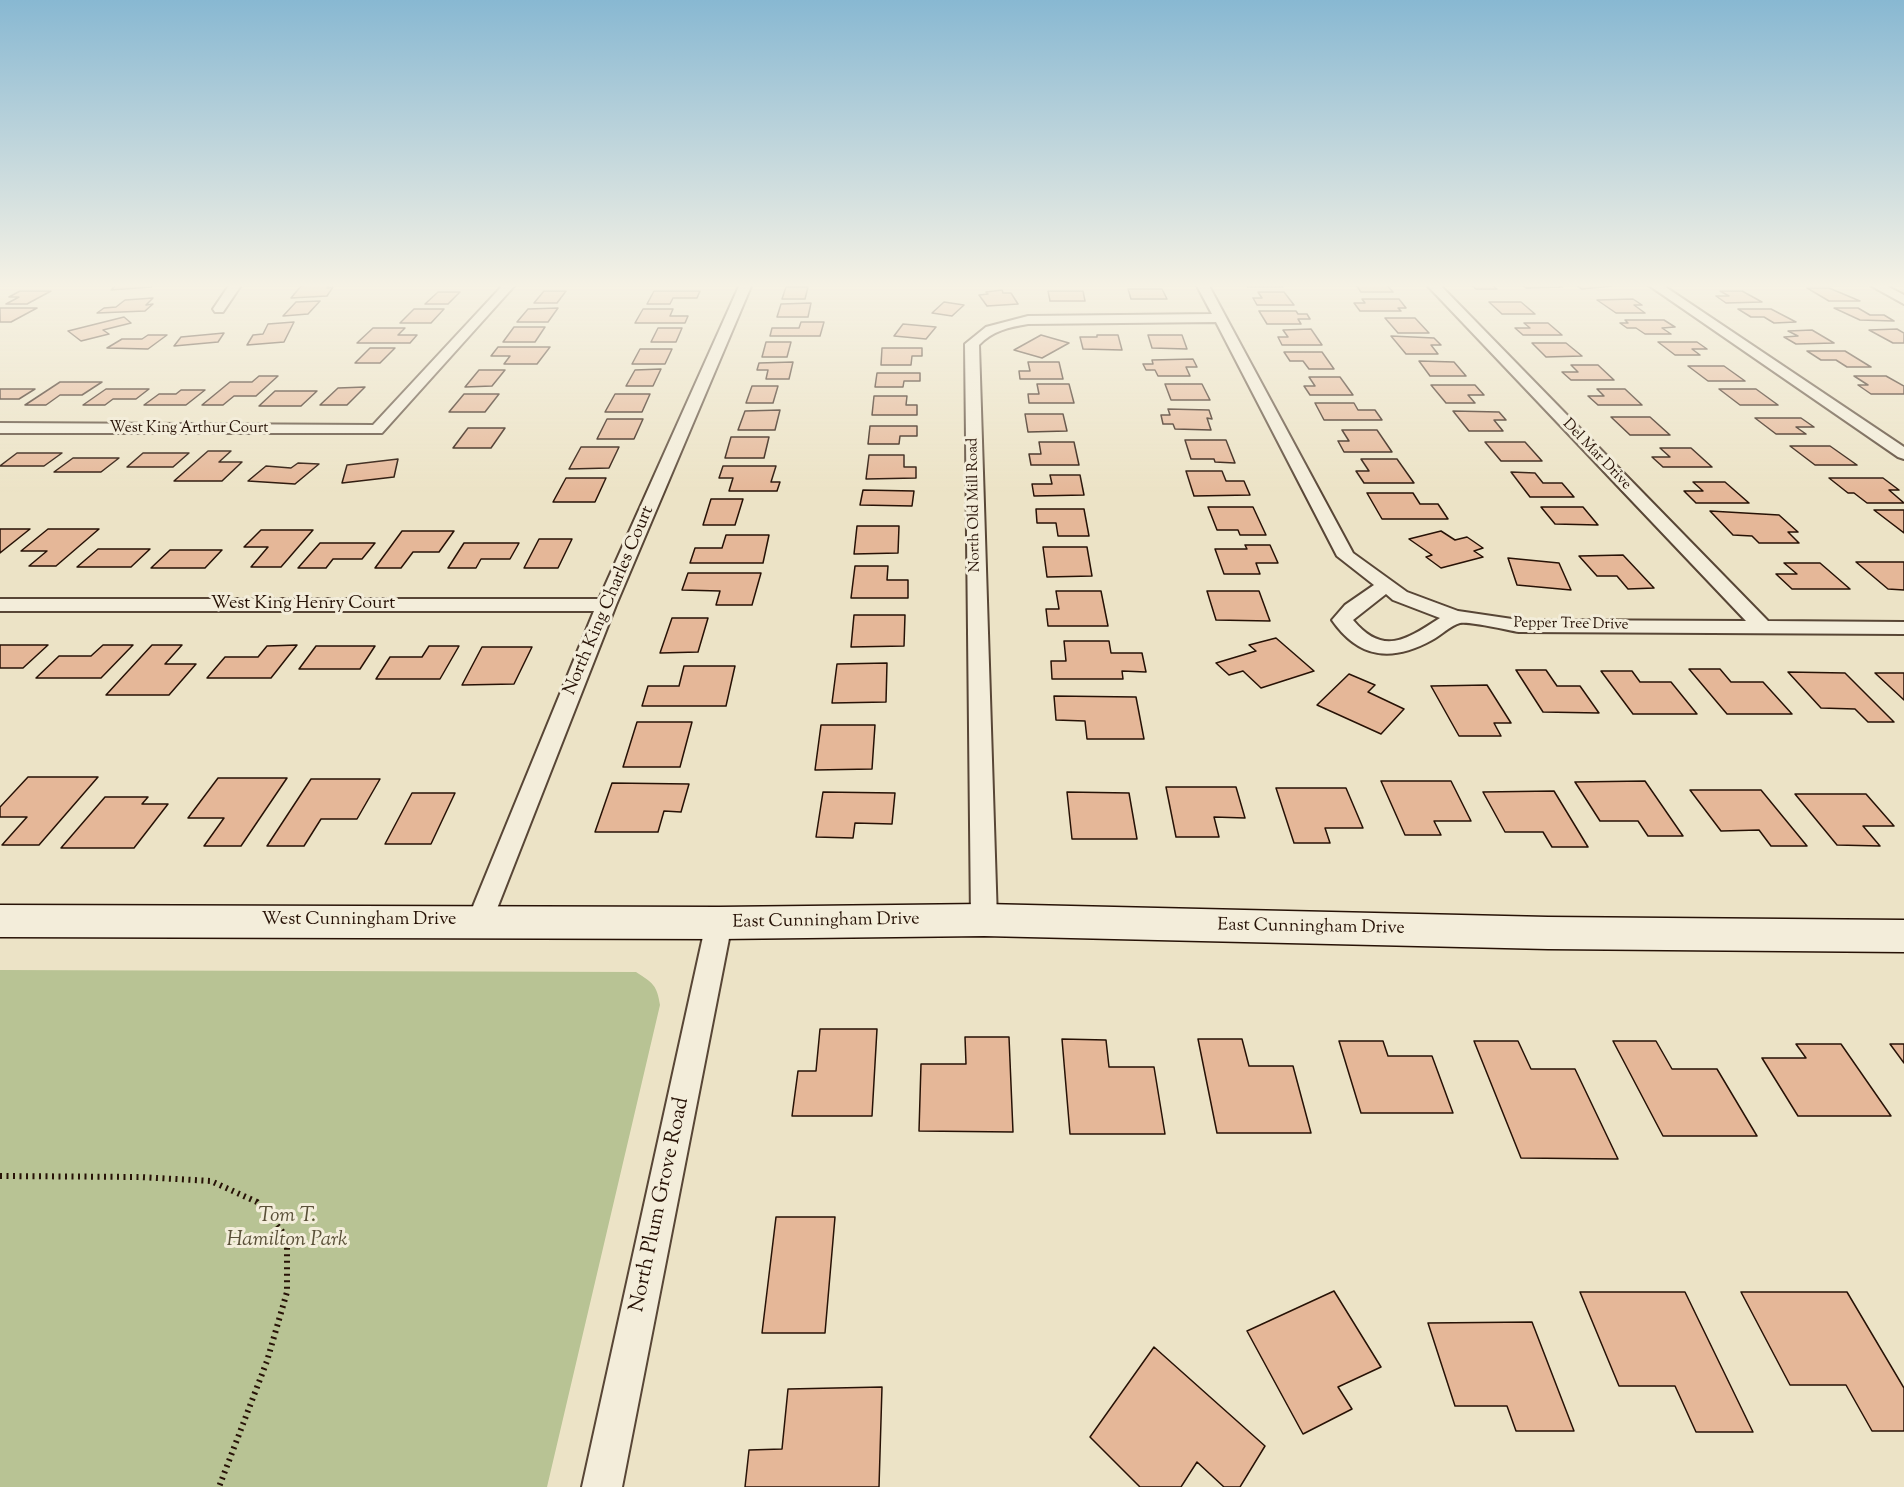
<!DOCTYPE html>
<html>
<head>
<meta charset="utf-8">
<style>
  body { margin:0 }
  canvas { display:block; background:#ece3c6 }
</style>
</head>
<body>
<canvas width="1904" height="1487"></canvas>
<script>
const context = document.querySelector('canvas').getContext('2d');
context.lineJoin = 'round';
function paint(path, color) {
  context.fillStyle = color;
  context.fill(path, 'evenodd');
}
function trace(path, color, width, dash) {
  context.strokeStyle = color;
  context.lineWidth = width;
  context.lineCap = dash ? 'butt' : 'round';
  context.setLineDash(dash || []);
  context.stroke(path);
}
function label(font, color, halo, rows, align = 'center') {
  context.font = font + ' "Sorts Mill Goudy",serif';
  context.lineWidth = 6;
  context.setLineDash([]);
  context.textBaseline = 'middle';
  context.strokeStyle = halo;
  context.fillStyle = color;
  for (const [text, x, y, turn = 0] of rows) {
    context.save();
    context.translate(x, y);
    context.rotate((+turn || 0) * Math.PI / 180);
    context.textAlign = isNaN(turn) ? turn : align;
    if (halo) context.strokeText(text, 0, 0);
    context.fillText(text, 0, 0);
    context.restore();
  }
}
const green = new Path2D(`
  M0 970 636 972C653 983 657 985 660 1005L547 1487H0Z`);
const building = new Path2D(`
  M117 284H153L151 287 111 290Z
  M330 284 327 288 333 287 327 296 291 298 301 286Z
  M1246 284H1281L1283 287H1248Z
  M1344 284H1386L1393 292H1361L1356 285Z
  M1470 284H1491L1497 289H1476Z
  M1521 284H1557L1562 287 1526 288Z
  M1574 284H1609L1612 286 1582 289Z
  M786 287H808L805 299H782Z
  M1807 288H1829L1860 301H1829Z
  M1128 289H1162L1167 299H1131Z
  M1002 290 1003 293H1011L1018 304 987 306 979 295 988 294 986 292Z
  M20 291H51L27 304H6L19 297H9Z
  M544 291H566L557 303H534Z
  M654 291H700L697 298H673L670 304H647Z
  M1048 291H1083L1085 301H1050Z
  M1720 291H1742L1762 302 1726 303 1716 296H1729Z
  M438 292H460L448 304H425Z
  M1258 292H1284L1294 305H1257L1253 298H1262Z
  M153 298 146 305 153 304 145 311 97 313 104 308 116 307 125 300Z
  M1362 299H1399L1406 308H1398L1401 311H1360L1354 303H1365Z
  M1633 299 1642 305H1634L1645 313H1616L1597 300Z
  M320 301 308 314 283 316 296 302Z
  M944 302 964 305 952 316 932 313Z
  M1489 302H1521L1535 314H1502Z
  M811 303 808 317H777L781 304Z
  M0 308H37L11 322H0Z
  M558 308 548 322H517L528 309Z
  M1834 308H1858L1870 315H1884L1894 321 1860 320Z
  M414 309H444L431 323H400Z
  M643 309H673L670 316H688L685 323H635Z
  M1738 309H1771L1796 322 1774 323 1764 317H1751Z
  M1259 311H1296L1298 314H1307L1310 319H1298L1301 324H1267Z
  M124 317 131 323 103 330 109 334 81 341 68 331Z
  M1385 318H1415L1429 333H1398Z
  M1625 320H1664L1675 327 1662 328 1671 334H1645L1636 328H1627L1620 323H1628Z
  M294 322 284 342 247 345 253 335 263 334 268 324Z
  M801 322H824L820 336H770L772 328H799Z
  M1524 323H1548L1562 335H1523L1515 328H1530Z
  M903 324 936 327 926 339 894 336Z
  M514 327H545L535 342H503Z
  M373 328H405L398 335H417L410 343H357Z
  M658 328H682L676 342H651Z
  M1311 329 1322 345H1282L1278 337H1288L1283 330Z
  M1897 329 1904 333V343H1893L1869 330Z
  M1812 330 1834 343 1796 344 1784 337 1798 336 1788 331Z
  M224 333 218 342 174 346 181 337Z
  M148 335H167L148 349 107 348 122 339H142Z
  M1041 335 1069 343 1042 358 1014 350Z
  M1097 335H1118L1122 350 1083 349 1080 337H1097Z
  M1148 335H1182L1187 349 1152 348Z
  M1391 336 1434 338 1441 345H1431L1438 354H1406Z
  M766 342H791L787 357H762Z
  M1658 342H1697L1707 349H1692L1700 355H1675Z
  M1532 343H1566L1582 356 1546 357Z
  M498 347H550L537 364H504L510 356H491Z
  M370 348H395L380 363H355Z
  M882 348H922V356H912L911 365H881Z
  M640 349H672L665 364H632Z
  M1807 351H1845L1871 367H1847L1836 360H1821Z
  M1284 352H1322L1334 369H1309L1303 361H1290Z
  M1193 359 1197 367H1186L1190 376H1158L1155 370H1146L1143 364H1153L1152 360Z
  M1419 361 1454 362 1466 376H1430Z
  M793 362 789 379H766L768 370H757L759 363Z
  M1028 362H1059L1063 379H1020L1019 371H1030Z
  M1571 365H1598L1614 380H1571L1562 372H1578Z
  M1688 366H1724L1745 381H1708Z
  M661 369 653 386H626L635 370Z
  M479 370H505L492 386 465 387Z
  M877 373H920V381H904L903 387H875Z
  M259 376H278L256 396H234L223 405H202L230 382H252Z
  M1854 376H1886L1904 386V394H1871L1858 385H1868Z
  M1309 377H1340L1353 395H1310L1304 386H1315Z
  M60 382H102L82 395H60L46 405H25Z
  M1037 384H1069L1074 403H1029L1028 394H1039Z
  M1165 384H1202L1210 400H1171Z
  M1431 385H1475L1484 395H1468L1475 403H1446Z
  M752 386H778L773 403H746Z
  M365 387 347 405H320L338 388Z
  M0 389H35L19 399H0Z
  M106 389H149L136 399H113L105 405H83Z
  M1597 389H1625L1642 405H1598L1588 396H1604Z
  M1719 389H1756L1778 405H1740Z
  M181 390H205L186 405H144L159 394H176Z
  M275 391H317L301 406H259Z
  M464 394H499L485 412H449Z
  M615 394H650L642 412H605Z
  M874 396H907L906 405H917V415H872Z
  M1315 403H1354L1358 410H1375L1382 420H1324Z
  M1168 409 1209 410 1212 419 1207 418 1211 430 1175 429 1173 424H1163L1161 415H1170Z
  M780 410 775 430H738L745 411Z
  M1453 411 1499 412 1506 420H1494L1503 431H1469Z
  M1025 414H1063L1067 431 1028 432Z
  M1611 417H1650L1670 435H1630Z
  M1755 418H1801L1814 427H1796L1806 434H1776Z
  M607 419H643L634 439H597Z
  M870 426H917V436H900L899 444H868Z
  M468 428H505L491 448H453Z
  M1342 430H1377L1392 452H1344L1338 441H1349Z
  M731 437H769L764 458H725Z
  M1185 440H1226L1235 463 1215 462 1214 459H1191Z
  M1039 442H1074L1079 465H1031L1029 454H1041Z
  M1485 442H1525L1542 461H1501Z
  M1790 446H1830L1857 465H1815Z
  M581 447H619L609 468 569 469Z
  M1660 448H1691L1712 467H1663L1652 457H1670Z
  M208 451H231L219 462H242L222 481H174Z
  M17 453H62L44 466H0Z
  M143 453H189L173 467H127Z
  M869 455H904V467H916V478L866 479Z
  M73 458H119L101 472H54Z
  M398 459 394 477 342 483 347 465Z
  M1361 459H1397L1414 483H1364L1356 471H1369Z
  M298 463 319 464 295 484 248 481 266 466 291 468Z
  M723 466H776L771 482H780L777 491H729L733 478H719Z
  M1186 471H1222L1226 481H1244L1250 495 1194 496Z
  M1511 472 1535 473 1543 483H1562L1574 497H1530Z
  M1050 475H1080L1084 495 1034 496 1032 484H1052Z
  M566 478H606L595 502H553Z
  M1829 478H1883L1899 490H1889L1904 503H1867L1854 493H1848Z
  M1693 482H1725L1749 503H1696L1684 491H1703Z
  M863 490 914 491 912 506 860 505Z
  M1367 493H1413L1420 504H1438L1448 519H1382Z
  M711 499H743L735 525H703Z
  M1208 507H1253L1266 535H1240L1238 530H1217Z
  M1541 507H1583L1598 525 1555 524Z
  M1036 509H1084L1089 536H1058L1056 523H1037Z
  M1874 510H1904V533Z
  M1710 511 1779 515 1798 532H1788L1799 543H1759L1752 536 1733 535Z
  M857 526H899L898 553 854 554Z
  M0 529H30L0 553Z
  M48 529H99L56 566H29L47 551H21Z
  M261 530H313L281 567H251L268 547H244Z
  M402 531H454L439 552H413L401 568H375Z
  M1441 531 1455 540 1467 537 1483 548 1474 551 1483 557 1441 568 1426 557 1432 555 1409 539Z
  M726 535H769L763 563H690L695 548H722Z
  M539 539H572L558 568H524Z
  M320 543H375L362 559H333L326 568H298Z
  M464 543H519L510 559H481L476 568H448Z
  M1245 545H1270L1278 563H1256L1260 574H1224L1215 549H1247Z
  M1043 547H1087L1092 576 1047 577Z
  M98 549H150L131 567H77Z
  M170 550H222L205 568H151Z
  M1623 555 1654 588 1628 589 1617 576H1597L1579 556Z
  M1508 558 1559 563 1571 590 1517 585Z
  M1856 562H1904V590L1888 589Z
  M1784 563H1820L1850 589H1792L1776 574H1797Z
  M855 566H888L887 580H908V598H851Z
  M688 573H761L752 605H716L720 591 682 590Z
  M1056 591H1101L1108 626H1048L1046 609H1059Z
  M1207 591H1259L1270 621 1216 620Z
  M854 615H905L904 646 851 647Z
  M672 618H708L698 652 660 653Z
  M1276 638 1314 671 1261 688 1243 671 1229 675 1216 663 1256 651 1249 645Z
  M1064 641H1109L1111 653H1142L1146 672 1122 671 1123 679H1052L1051 661H1066Z
  M0 645H48L23 668H0Z
  M103 645H133L101 678H36L59 656H91Z
  M152 645H182L165 664H196L169 695H106Z
  M297 645 271 678H207L225 657H258L267 646Z
  M316 646H375L360 669H299Z
  M429 646H459L440 679H376L390 657H422Z
  M482 647H532L514 684 462 685Z
  M887 663 886 702 832 703 837 664Z
  M684 666H735L726 706H642L648 686H679Z
  M1689 669H1720L1731 682H1763L1792 714H1727Z
  M1516 670H1546L1557 686H1580L1599 713 1543 712Z
  M1601 671H1632L1640 682H1671L1697 714H1633Z
  M1788 672 1845 673 1894 722H1868L1855 709 1821 708Z
  M1875 673H1904V700Z
  M1349 674 1375 685 1368 692 1404 709 1381 734 1317 705Z
  M1487 685 1511 723H1494L1501 736H1459L1431 686Z
  M1054 696 1136 697 1144 739H1087L1085 721 1056 720Z
  M637 722H692L680 767H623Z
  M821 725H875L872 769 815 770Z
  M28 777H98L39 845H2L27 817H0V807Z
  M218 778H287L241 846H204L224 818H188Z
  M311 779H380L357 819H321L304 846H267Z
  M1381 781H1451L1471 821H1434L1441 835H1405Z
  M1645 781 1683 836H1648L1638 821H1600L1575 782Z
  M612 783 689 784 681 812 664 811 658 832H595Z
  M1166 787H1236L1245 818 1214 817 1219 837H1176Z
  M1276 788H1346L1363 828H1325L1330 843H1294Z
  M1690 790H1761L1807 846H1771L1759 830 1721 831Z
  M1554 791 1588 847H1552L1543 832H1505L1483 792Z
  M823 792 895 793 892 824 855 823 853 838 816 837Z
  M1067 792 1129 793 1137 839H1072Z
  M412 793H455L431 844H385Z
  M1795 794H1866L1894 826H1863L1880 846 1837 845Z
  M105 797H148L142 804H168L134 848H61Z
  M820 1029H877L872 1116H792L798 1071H816Z
  M965 1037H1009L1013 1132 919 1131 921 1064H966Z
  M1062 1039 1106 1040 1109 1067H1154L1165 1134H1070Z
  M1198 1039H1242L1249 1066H1293L1311 1133H1217Z
  M1339 1041H1383L1388 1056H1432L1453 1113H1361Z
  M1474 1041H1518L1531 1069H1575L1618 1159 1521 1158Z
  M1613 1041H1656L1672 1069H1717L1757 1136H1663Z
  M1796 1044H1841L1891 1116H1798L1762 1058H1806Z
  M1890 1044H1904V1063Z
  M776 1217H835L825 1333H762Z
  M1334 1291 1381 1367 1338 1387 1352 1409 1303 1434 1247 1331Z
  M1580 1292H1685L1753 1432H1696L1675 1386H1619Z
  M1741 1292H1847L1904 1388V1431H1872L1846 1385H1790Z
  M1532 1322 1574 1431H1516L1507 1406H1455L1428 1323Z
  M1154 1347 1265 1446 1240 1487H1224L1197 1462 1181 1487H1140L1090 1437Z
  M882 1387 879 1487H745L749 1450 782 1449 788 1389Z`);
const path = new Path2D(`
  M0 1176 140 1177 211 1181 257 1202 287 1237V1292L267 1361 219 1487`);
const street = new Path2D(`
  M230 284H242L223 312H215L213 309Z
  M504 284H516L382 433H0V423L373 425Z
  M740 284H752L616 605 489 929 480 932 471 929 467 921 594 611H0V599H599Z
  M1196 284H1208L1353 553 1407 592 1458 611 1519 620 1746 621 1426 284H1439L1768 621 1904 622V634L1519 632C1507 630 1469 621 1460 623 1451 625 1440 636 1432 640 1392 662 1359 659 1332 620L1345 605 1374 585 1337 556 1216 322 1028 324C1009 327 992 331 979 345L997 920 993 927 984 931 975 927 971 920 965 344 986 327 1028 316 1212 314ZM1386 594 1393 600 1440 618C1406 640 1383 656 1353 620Z
  M1647 284H1661L1904 447V459L1898 457Z
  M1868 284H1883L1904 295V304Z
  M719 912 728 915 732 923 622 1487H582L706 923 710 915Z`);
const secondary = new Path2D(`
  M984 904 1548 917 1904 920V952L1548 949 984 936 719 939 0 937V905L719 907Z`);
const farStreetnames = [
  ["West King Arthur Court",189,429],
  ["Del Mar Drive",1596,455,46],
  ["North Old Mill Road",975,505,-91],
  ["Pepper Tree Drive",1571,625,1]
];
const streetNames = [
  ["North King Charles Court",610,601,-67],
  ["West King Henry Court",303,605],
  ["West Cunningham Drive",359,921],
  ["East Cunningham Drive",826,922,-1],
  ["East Cunningham Drive",1311,928,1]
];
const nearStreetnames = [
  ["North Plum Grove Road",661,1205,-78]
];
const nearParknames = [
  ["Tom T.",287,1217],
  ["Hamilton Park",287,1241]
];
paint(green, '#b8c394');
paint(building, '#e5b798');
trace(building, '#271206', 1.5);
trace(street, '#584636', 4);
trace(secondary, '#271206', 3);
trace(path, '#271206', 6, [2, 4.5]);
paint(street, '#f3edda');
paint(secondary, '#f3edda');
const sky = context.createLinearGradient(0, 0, 0, 492);
sky.addColorStop(0, '#88b8d2');
sky.addColorStop(0.58, '#f6f2e5');
sky.addColorStop(1, '#f6f2e500');
context.fillStyle = sky;
context.fillRect(0, 0, 1904, 492);
label('15px', '#271206', '#f3edda', farStreetnames);
label('18px', '#271206', '#f3edda', streetNames);
label('21px', '#271206', '#f3edda', nearStreetnames);
label('italic 21px', '#5a5038', '#f3edda', nearParknames);
</script>
</body>
</html>
